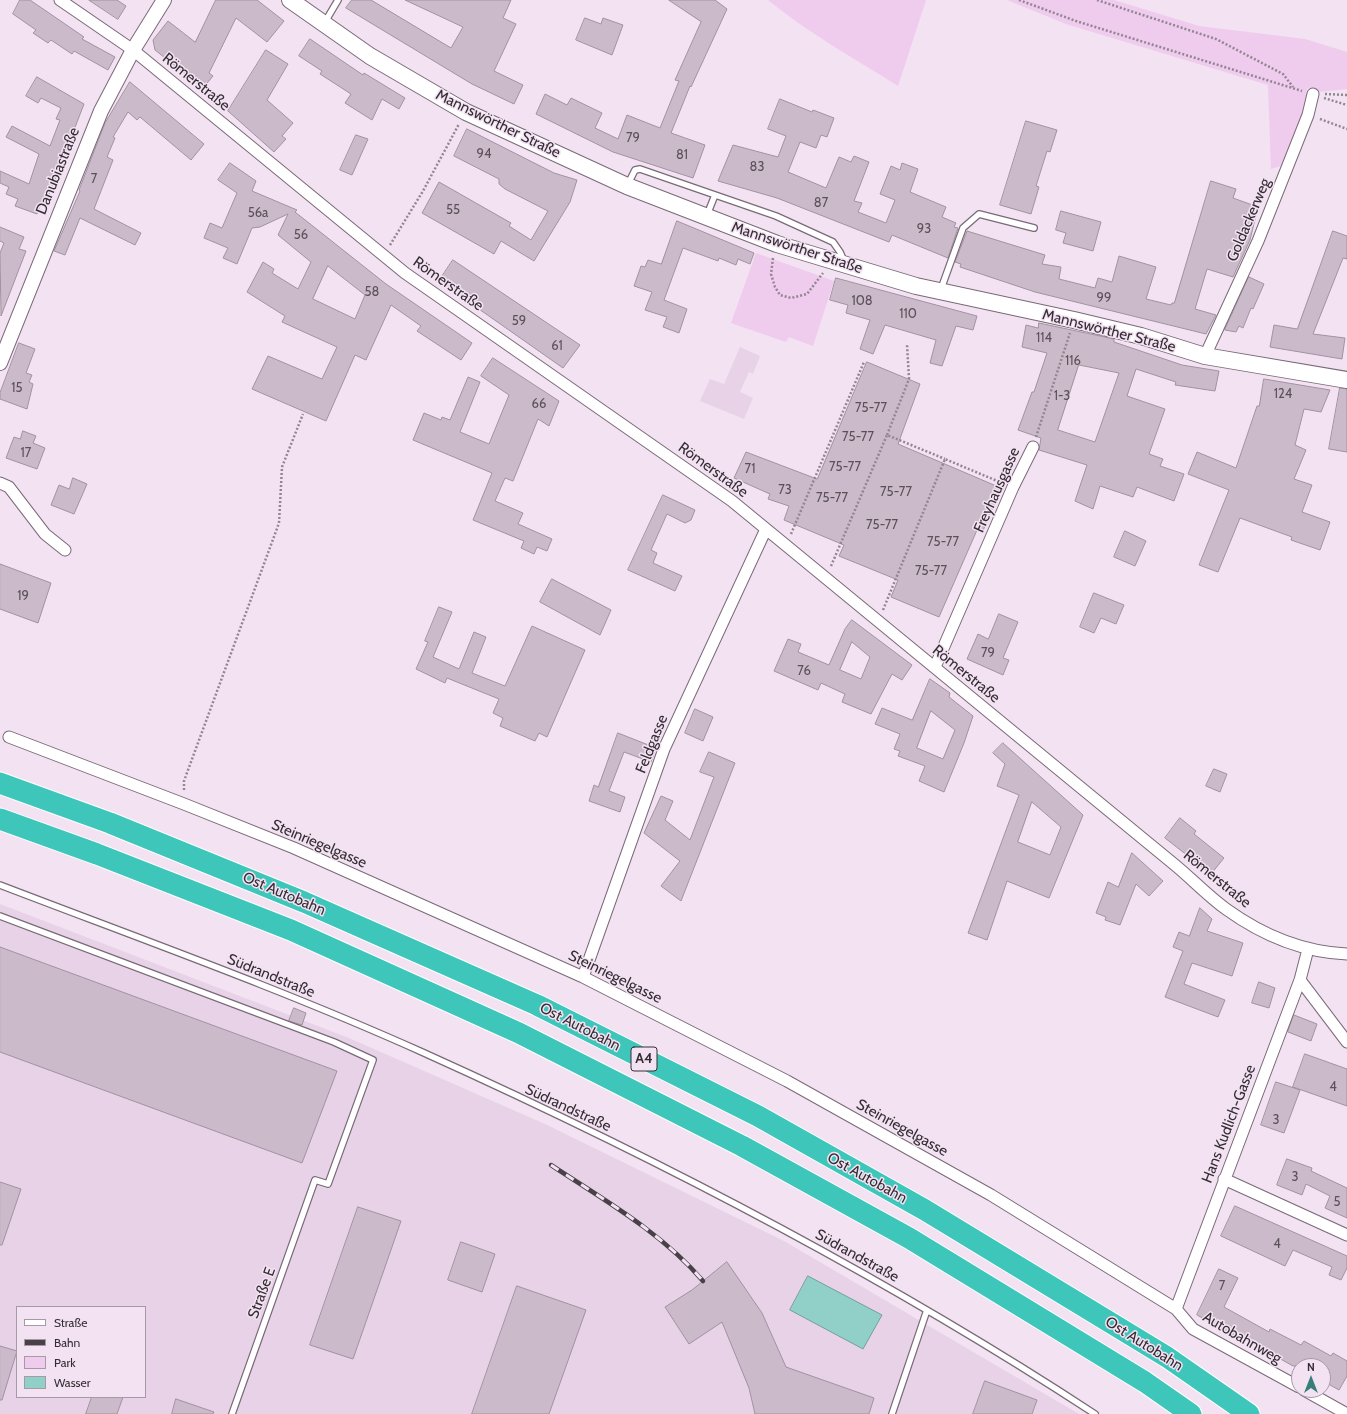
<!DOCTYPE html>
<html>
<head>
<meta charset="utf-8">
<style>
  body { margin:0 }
  #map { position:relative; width:1347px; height:1414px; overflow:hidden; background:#f3e2f2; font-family:Cabin,sans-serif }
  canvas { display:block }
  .legend { position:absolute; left:16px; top:1306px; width:130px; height:92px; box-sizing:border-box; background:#f3e2f2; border:1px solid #a79aa6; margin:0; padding:5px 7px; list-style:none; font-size:12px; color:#342e34 }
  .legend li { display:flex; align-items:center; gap:8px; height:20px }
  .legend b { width:20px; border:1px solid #a79aa6 }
  .north { position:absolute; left:1291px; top:1358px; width:40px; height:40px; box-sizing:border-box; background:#f3e2f2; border:1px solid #a79aa6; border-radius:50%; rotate:0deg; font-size:11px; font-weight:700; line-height:16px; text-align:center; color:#342e34 }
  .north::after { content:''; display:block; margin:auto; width:14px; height:18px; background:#377e78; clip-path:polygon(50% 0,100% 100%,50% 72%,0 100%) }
</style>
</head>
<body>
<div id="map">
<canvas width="1347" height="1414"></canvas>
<ul class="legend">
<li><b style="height:5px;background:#fff"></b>Straße</li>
<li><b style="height:5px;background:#484148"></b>Bahn</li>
<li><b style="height:11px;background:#efcbed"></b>Park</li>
<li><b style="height:11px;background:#90d0c9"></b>Wasser</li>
</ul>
<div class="north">N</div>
</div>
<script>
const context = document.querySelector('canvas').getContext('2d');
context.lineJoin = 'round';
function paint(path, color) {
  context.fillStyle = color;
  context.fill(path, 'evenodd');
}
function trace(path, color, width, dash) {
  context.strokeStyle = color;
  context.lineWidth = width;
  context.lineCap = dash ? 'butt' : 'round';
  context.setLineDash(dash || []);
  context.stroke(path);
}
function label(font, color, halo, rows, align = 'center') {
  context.font = font + ' Cabin,sans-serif';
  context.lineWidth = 3;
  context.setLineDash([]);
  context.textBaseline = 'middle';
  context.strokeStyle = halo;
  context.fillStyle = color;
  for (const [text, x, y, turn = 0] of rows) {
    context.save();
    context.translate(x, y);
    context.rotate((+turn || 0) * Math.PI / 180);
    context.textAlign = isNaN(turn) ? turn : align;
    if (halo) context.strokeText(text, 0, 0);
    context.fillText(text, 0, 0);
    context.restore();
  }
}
const built = new Path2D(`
  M740 347 760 356 753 374 749 372 740 392 753 398 744 419 700 401 710 379 724 384Z
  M0 904 349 1038 545 1124 784 1241 1079 1414H0ZM17 1307H145V1397H17Z`);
const green = new Path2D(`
  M768 0H926L898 86C854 58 808 33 768 0Z
  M1007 0H1114L1199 26 1305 39 1347 52V89L1318 92 1307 88 1305 110 1284 165 1271 169 1268 85 1066 24Z
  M756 253 834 281 813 346 789 337 786 342 731 323Z`);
const water = new Path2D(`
  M808 1276 882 1315 863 1349 790 1310Z`);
const building = new Path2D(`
  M20 0H30L84 37 82 39 115 57 108 70 74 51 72 54 51 40 48 43 33 33 36 30 13 14Z
  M89 0H117L126 6 118 19Z
  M216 0H257L284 21 267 42 236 18 209 73 213 76 203 88 155 50 153 40 168 21 195 42Z
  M352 0H371L451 48 463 27 405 0H511L503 18 516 24 494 71 523 85 514 104 472 84 346 8Z
  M669 0H715L727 9 691 87 690 86 671 133 705 145 693 178 613 152 536 114 545 94 567 105 571 98 602 113 595 128 618 139 627 115 660 128 679 81 675 80 701 22Z
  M585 18 601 24 603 18 623 25 612 55 576 40Z
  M310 39 363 75 364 73 405 98 399 109 382 99 372 120 345 103 351 94 320 74 322 71 299 56Z
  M266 50 288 64 267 100 293 123 282 136 286 139 274 152 228 111Z
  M37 77 84 104 45 205 41 203 37 214 15 206 18 199 6 194 9 187 0 183V171L29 184 39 154 6 137 12 126 50 146 60 120 56 119 61 108 41 98 38 103 26 96Z
  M130 82 204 144 191 160 140 117 137 120 128 112 113 137 115 138 107 157 113 160 94 209 141 233 135 245 80 218 65 255 54 251 80 191 79 190 105 123Z
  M780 99 812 112 813 110 834 118 827 137 821 135 816 148 800 142 788 172 826 188 839 157 851 162 854 156 869 162 854 201 862 203 858 212 886 223 895 200 880 194 891 166 900 170 902 163 918 169 910 192 946 207 942 217 956 223 954 227 958 228 948 258 892 235 889 242 777 198 718 181 733 145 778 157 786 136 768 129Z
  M1026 121 1057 130 1050 152 1047 151 1036 186 1039 187 1031 214 1000 205Z
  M467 129 554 173 577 180 570 202 534 261 501 241 494 254 422 213 439 182 511 223 509 226 531 240 548 211 505 189 499 184V179L454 156Z
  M356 135 368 139 352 175 340 170Z
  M230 163 256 181 252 191 297 210 295 212 386 284 472 343 461 360 417 331 421 326 391 305 366 360 355 355 326 421 252 389 268 356 322 379 337 347 282 322 285 316 247 292 263 262 274 269 272 273 298 289 311 262 278 235 288 214 260 227 252 228 237 264 223 258 228 248 204 238 210 223 222 228 237 193 218 180ZM328 266 365 295 355 319 313 299Z
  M1211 181 1236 189 1233 198 1258 207 1250 240 1233 277 1207 269 1195 309 1216 315 1206 334 1035 292 960 267 961 264 955 262 967 231 1045 255 1042 264 1061 267 1059 279 1095 288 1098 278 1112 282 1119 256 1156 267 1146 299 1171 305 1172 303H1174Z
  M1061 211 1101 222 1093 251 1063 243 1066 233 1056 230Z
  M677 221 754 253 750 264 738 259 736 265 719 258 718 261 683 248 664 300 687 309 679 333 663 327 667 317 645 310 652 292 634 286 641 266 645 267 648 260 661 264Z
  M0 227 24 237 19 249 26 251 1 316 0 253 4 243 0 241Z
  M1333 231 1347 236V259L1343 258 1313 334 1345 338 1342 359 1270 347 1274 325 1297 329Z
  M453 260 580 345 563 368 439 281Z
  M1249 277 1264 284 1253 309 1251 308 1243 328 1239 326 1236 332 1225 330Z
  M836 278 977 316 973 330 956 326 942 366 930 363 936 340 885 325 873 354 860 349 870 320 846 313 848 305 830 300Z
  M1039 323 1114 339V342L1182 365 1219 371 1215 391 1175 385 1176 382 1136 369 1127 396 1165 409 1149 454 1163 459 1160 466 1184 474 1174 501 1137 487 1133 497 1100 486 1093 509 1075 501 1087 465 1039 450 1041 438 1018 430 1032 392H1034L1047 353 1022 347 1026 325 1038 328ZM1079 365 1119 373 1095 442 1058 430Z
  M19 343 35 349 26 373 32 375 29 382 33 384 27 409 0 399V393Z
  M493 358 559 401 549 426 538 419 513 481 505 478 495 501 523 513 518 524 552 539 547 551 537 547 534 554 521 548 524 541 473 520 492 473 413 440 424 413 441 420 442 417 450 420 468 377 480 382 460 432 489 444 509 395 481 376Z
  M867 362 920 384 898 444 1001 488 982 533 977 530 939 617 891 597 898 580 839 556 844 545 784 520 789 506 768 499 770 494 734 478 746 452 817 479Z
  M1264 379 1330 390 1321 412 1304 409 1295 445 1306 450 1294 479 1312 485 1302 512 1330 522 1320 550 1291 540 1292 537 1240 518 1218 572 1199 565 1229 490 1188 474 1197 452 1236 468 1257 406H1259Z
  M1340 388 1347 389V452L1329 449Z
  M23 431 36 436 33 443 45 448 37 469 6 458 14 437 20 439Z
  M73 478 87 484 74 514 51 505 59 485 69 489Z
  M663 495 695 510 691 520 685 523 667 514 651 550 657 553 653 563 682 576 675 591 628 570Z
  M1125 531 1146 541 1135 566 1114 557Z
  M0 564 51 583 38 623 0 609Z
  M552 579 611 610 600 635 540 602Z
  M1094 593 1124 605 1116 624 1101 618 1094 633 1080 627Z
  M439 607 452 612 433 657 459 669 474 632 486 637 472 673 505 686 532 626 585 650 547 737 539 733 535 741 500 726 503 718 493 713 499 699 447 678 445 683 416 669 428 642 425 641Z
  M999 614 1018 622 1003 658 1009 660 1003 675 967 659 978 634 988 639Z
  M852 620 912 665 902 680 892 674 871 714 842 702 845 694 821 683 818 690 774 671 788 639 801 644 798 652 829 665 845 629ZM852 642 870 657 861 679 840 670Z
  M930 679 950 693 949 697 973 716 964 743 944 792 919 781 925 766 898 756 900 751 894 749 900 734 875 724 882 708 912 720ZM931 711 955 730 943 759 917 748Z
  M695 709 713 717 703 741 685 733Z
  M618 733 656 748 651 762 624 752 609 791 625 797 620 812 589 801 594 785 598 787Z
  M1003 743 1083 815 1049 898 1007 881 987 940 968 933 1019 795 997 786 1005 764 993 753ZM1032 802 1061 827 1050 855 1018 842Z
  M709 752 735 763 681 901 661 886 680 861 644 833 661 796 673 801 665 820 690 840 714 777 700 772Z
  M1214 769 1227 774 1220 792 1206 786Z
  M1180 818 1196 831 1194 834 1224 858 1211 874 1165 838Z
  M1132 853 1163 881 1149 896 1136 884 1120 925 1105 920 1106 917 1096 913 1108 882 1118 887Z
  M1200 908 1212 919 1207 931 1243 943 1232 976 1192 963 1184 984 1225 1000 1218 1017 1165 997 1183 951 1173 947 1179 932 1189 936Z
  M0 947 337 1071 302 1163 0 1052Z
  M1259 982 1275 988 1269 1008 1252 1003Z
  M294 1008 306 1013 302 1025 289 1021Z
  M1294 1015 1317 1024 1311 1041 1288 1032Z
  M1305 1054 1347 1069V1106L1293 1087Z
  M1276 1082 1300 1090 1284 1133 1261 1125Z
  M1287 1159 1312 1168 1311 1171 1347 1188V1218L1325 1208 1330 1196 1306 1184 1302 1195 1277 1185Z
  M0 1182 21 1189 2 1245H0Z
  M1235 1206 1347 1256V1268L1341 1280 1329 1275 1332 1267 1293 1250 1285 1266 1221 1236Z
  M358 1207 401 1221 353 1359 310 1345Z
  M461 1242 495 1254 482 1292 448 1280Z
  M727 1262 762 1313 786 1367 874 1398 869 1414H755L749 1388 722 1322 689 1344 665 1307 692 1290Z
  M1219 1269 1238 1278 1224 1307 1269 1332 1270 1329 1301 1345 1304 1341 1331 1356 1333 1353 1347 1361V1376L1339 1390 1323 1381V1366H1293L1245 1339 1244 1341 1197 1315Z
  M517 1286 586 1310 549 1414H472Z
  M0 1346 17 1351 2 1400H0Z
  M985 1381 1037 1400 1032 1414H973Z
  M92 1397H123L117 1414H86Z
  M176 1399 214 1412 213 1414H172Z`);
const path = new Path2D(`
  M1019 0 1076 21 1302 91
  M1097 0 1216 39 1283 74 1293 87
  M1325 94 1347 95
  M1324 98 1347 105
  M1320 119 1347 129
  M390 245 423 191 459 124
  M773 258 771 274 775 287 780 295 791 298 807 294 823 273
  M887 435 909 379 907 344
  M1036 437 1070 333
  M791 534 864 362
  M831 566 887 435 945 459
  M883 610 945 459 1002 483
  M184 790V781L279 523 282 467 303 414`);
const service = new Path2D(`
  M325 22 338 0
  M628 184 635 170 640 169 776 216 833 242 840 252 844 261
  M707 215 715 195
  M941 289 963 228 979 214 1034 228
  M0 885C141 939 284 990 422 1052 655 1157 881 1274 1095 1414
  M0 916 334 1042 373 1060 328 1184 315 1180 232 1414
  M892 1414 927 1310`);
const minor = new Path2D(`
  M60 0 133 50 405 273 732 501 1175 865C1192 879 1208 896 1226 909 1262 935 1302 952 1347 954
  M1205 356 1258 241 1308 115 1313 94
  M0 483 9 487 45 534 65 550
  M935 667 1013 487 1033 447
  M9 737 184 804 294 848 583 977 787 1081 991 1195 1176 1309 1193 1329 1299 1387
  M583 977 664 749 766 529
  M1300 980 1347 1042
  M1224 1179 1347 1235
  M1176 1309 1300 980 1308 949
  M1304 1390 1347 1414`);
const tertiary = new Path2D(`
  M0 363 101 111 133 50 164 0`);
const secondary = new Path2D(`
  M290 0 370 56 466 112 627 186 777 244 916 286 1074 320 1141 336 1205 356 1347 380`);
const motorway = new Path2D(`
  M0 783 110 823 304 902 537 1005 758 1116 925 1210 1167 1357 1249 1414
  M0 819 97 854 291 930 519 1033 742 1146 909 1238 1145 1382 1191 1414`);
const rail = new Path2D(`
  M551 1165C604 1200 661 1232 703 1281`);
const numberNames = [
  ["79",633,138],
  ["94",484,154],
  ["81",682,155],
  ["83",757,167],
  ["7",94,179],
  ["87",821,203],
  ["55",453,210],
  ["56a",258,213],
  ["93",924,229],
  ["56",301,235],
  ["58",372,292],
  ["99",1104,298],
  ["108",862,301],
  ["110",908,314],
  ["59",519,321],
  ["114",1044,338],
  ["61",557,346],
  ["116",1073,361],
  ["15",17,388],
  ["124",1283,394],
  ["1-3",1062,396],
  ["66",539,404],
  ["75-77",871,408],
  ["75-77",858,437],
  ["17",26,453],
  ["75-77",845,467],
  ["71",750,469],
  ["73",785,490],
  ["75-77",896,492],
  ["75-77",832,498],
  ["75-77",882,525],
  ["75-77",943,542],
  ["75-77",931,571],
  ["19",23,596],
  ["79",988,653],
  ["76",804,671],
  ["4",1333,1087],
  ["3",1276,1120],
  ["3",1295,1177],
  ["5",1337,1202],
  ["4",1277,1244],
  ["7",1222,1286]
];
const shields = [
  [644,1059,26]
];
const shieldNames = [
  ["A4",644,1059]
];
const streetNames = [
  ["Römerstraße",196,82,39],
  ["Mannswörther Straße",498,124,26],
  ["Danubiastraße",58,171,-68],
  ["Goldackerweg",1249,220,-67],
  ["Mannswörther Straße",797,248,18],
  ["Römerstraße",448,284,35],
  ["Mannswörther Straße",1109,331,14],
  ["Römerstraße",713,470,36],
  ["Freyhausgasse",997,490,-66],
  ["Römerstraße",966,674,39],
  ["Feldgasse",652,744,-68],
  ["Steinriegelgasse",319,844,23],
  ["Römerstraße",1217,879,39],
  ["Ost Autobahn",284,894,23],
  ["Südrandstraße",271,976,22],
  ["Steinriegelgasse",615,977,26],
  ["Ost Autobahn",580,1027,27],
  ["Südrandstraße",568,1108,25],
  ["Hans Kudlich-Gasse",1229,1124,-69],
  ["Steinriegelgasse",902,1128,29],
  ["Ost Autobahn",867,1178,29],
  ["Südrandstraße",857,1256,29],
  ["Straße E",262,1293,-70],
  ["Autobahnweg",1242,1338,30],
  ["Ost Autobahn",1144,1344,32]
];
paint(built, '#e8d2e7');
paint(green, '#efcbed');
paint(water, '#90d0c9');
trace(water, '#749f9c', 1);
paint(building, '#cbbac9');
trace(building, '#a292a1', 1);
trace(service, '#796a78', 8);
trace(minor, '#796a78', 13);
trace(tertiary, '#796a78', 16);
trace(secondary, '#796a78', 18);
trace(motorway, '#fff', 23);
trace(path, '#918691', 2.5, [2, 2]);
trace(service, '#fff', 5.5);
trace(minor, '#fff', 11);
trace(tertiary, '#fff', 14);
trace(secondary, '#fff', 16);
trace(motorway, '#3fc6bb', 21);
trace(rail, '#484148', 4.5);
trace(rail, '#f3e2f2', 3, [9]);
label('13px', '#5a5159', null, numberNames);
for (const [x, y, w] of shields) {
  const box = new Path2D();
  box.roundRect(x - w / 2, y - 12, w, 24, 3);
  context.fillStyle = '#f3e2f2';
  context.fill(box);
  trace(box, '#342e34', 1);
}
label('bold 14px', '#342e34', null, shieldNames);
label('15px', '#342e34', '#f3e2f2', streetNames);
</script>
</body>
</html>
